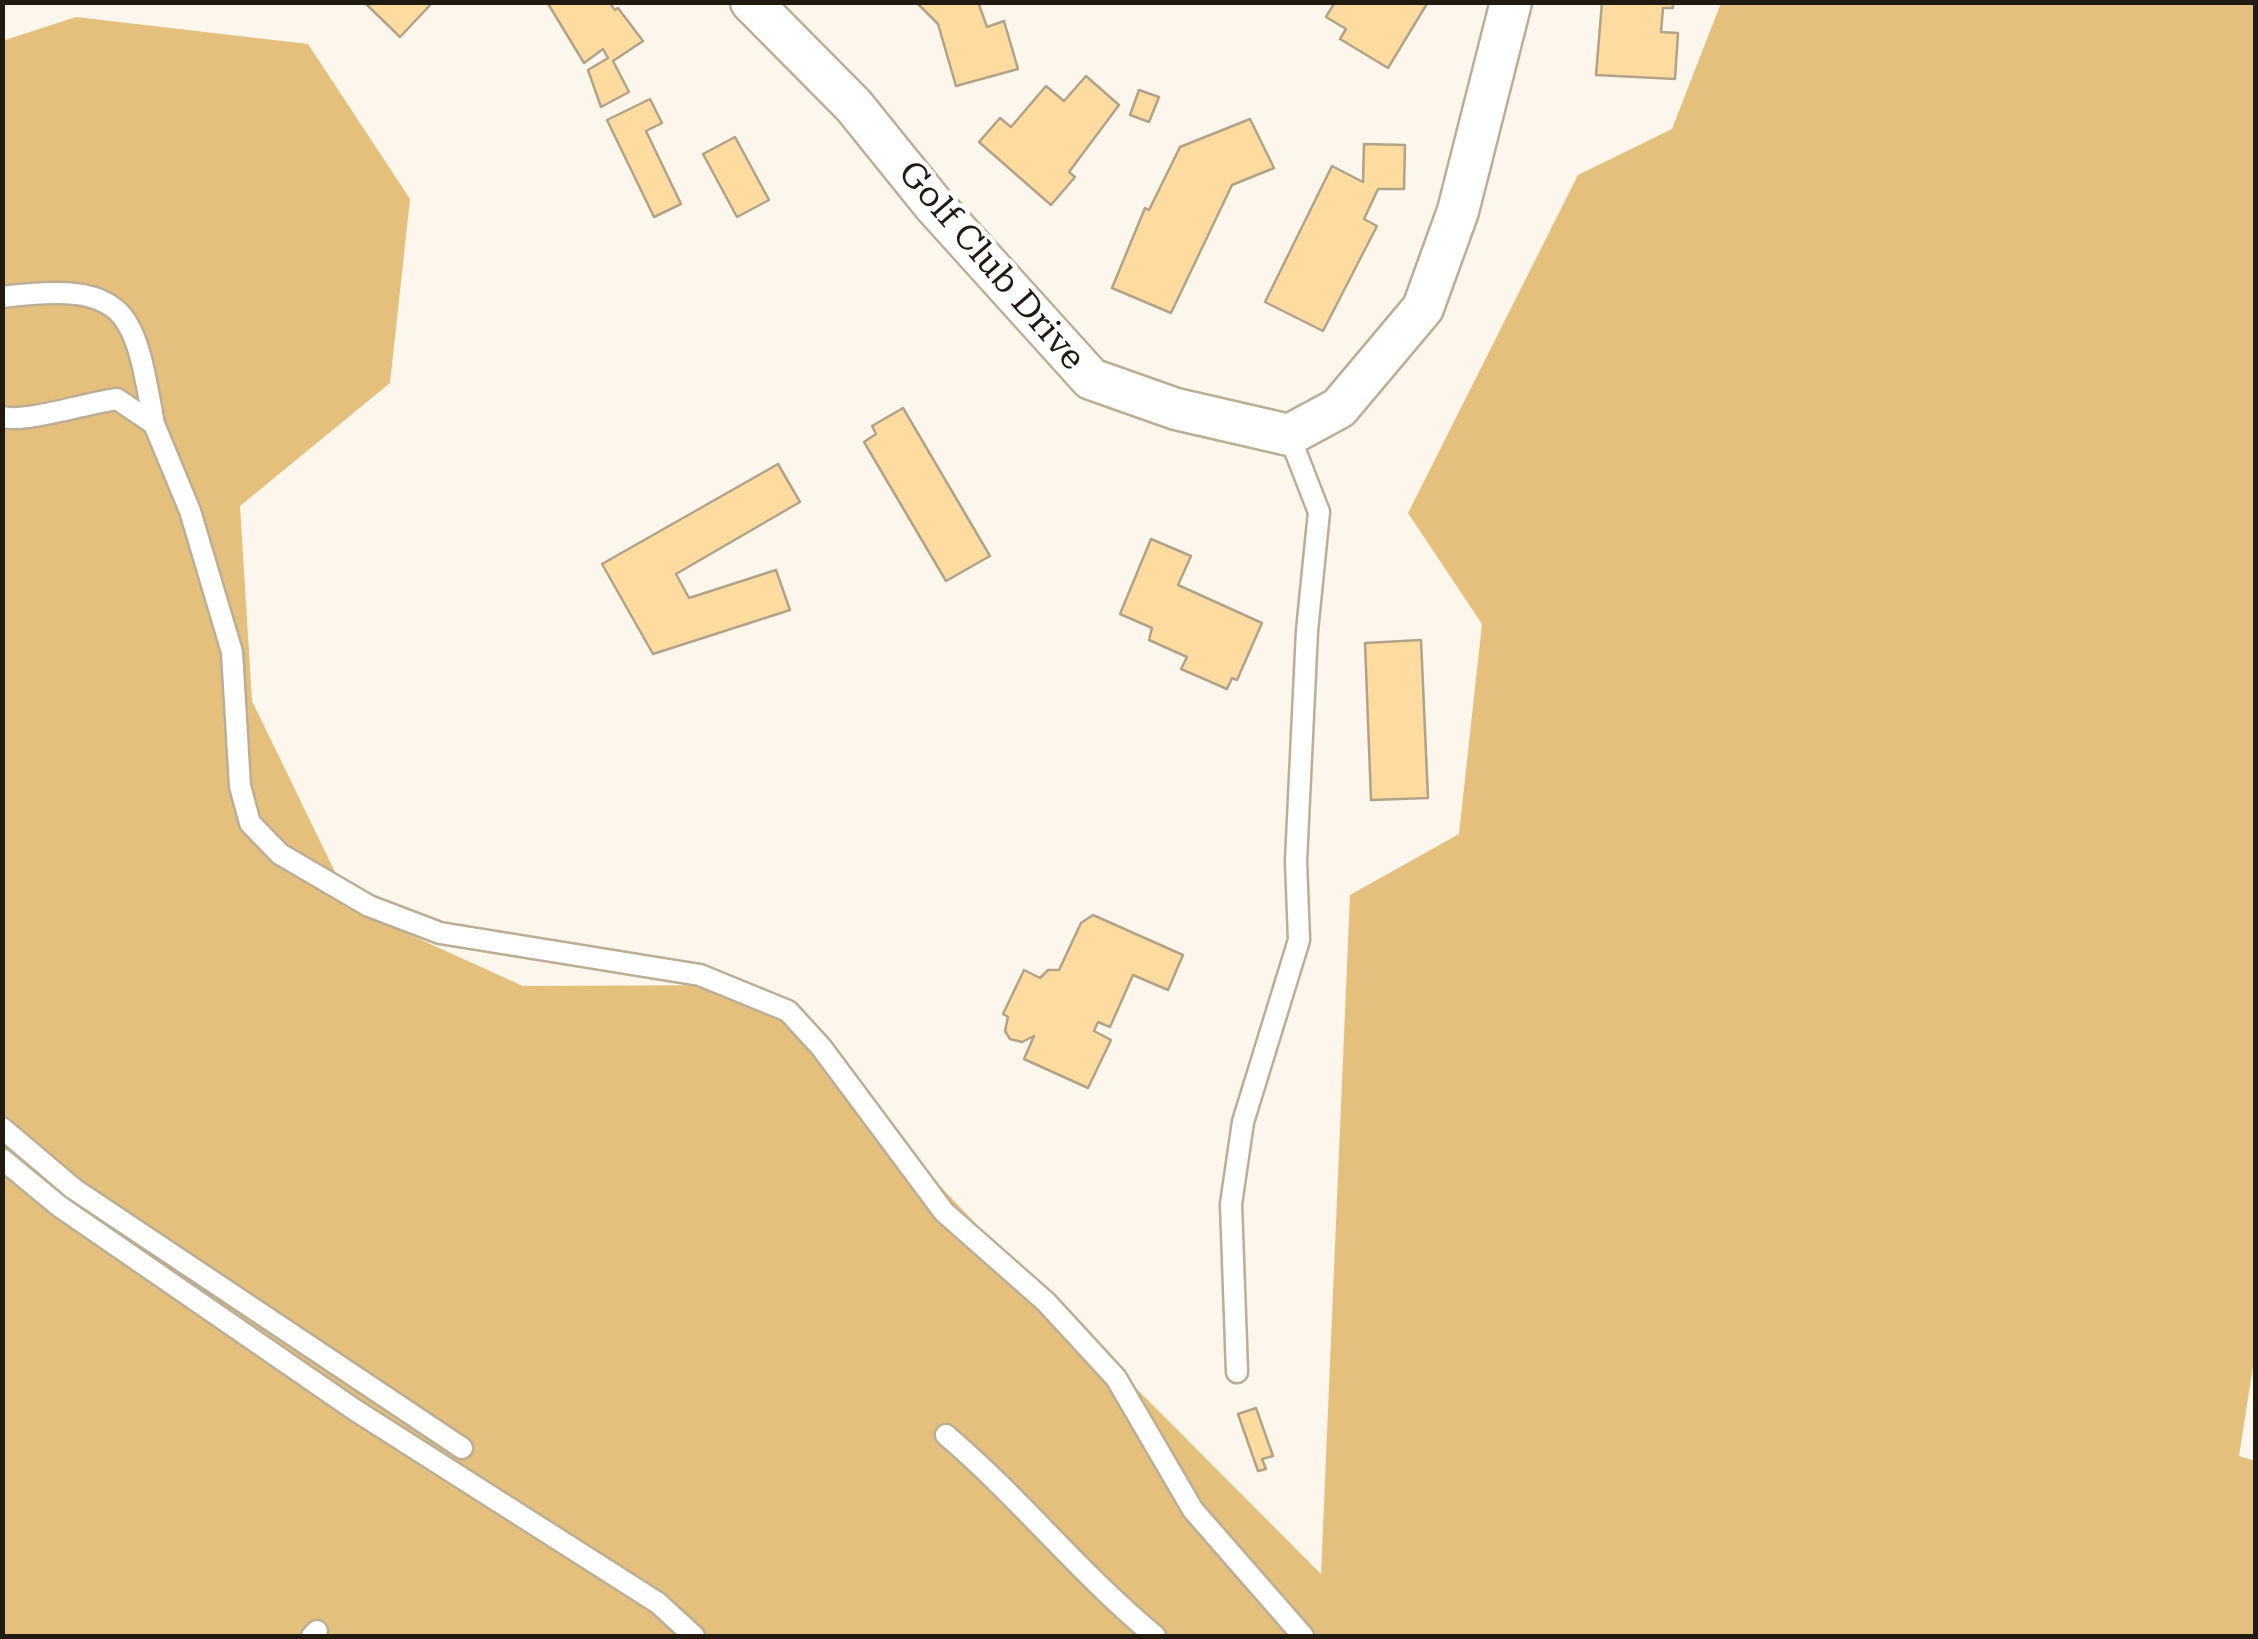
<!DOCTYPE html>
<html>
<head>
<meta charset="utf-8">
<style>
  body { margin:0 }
  #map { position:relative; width:2258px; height:1639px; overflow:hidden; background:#fdf6ec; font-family:"Roboto Serif",serif }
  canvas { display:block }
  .frame { position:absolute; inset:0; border:5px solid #201a11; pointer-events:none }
</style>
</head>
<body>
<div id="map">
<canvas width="2258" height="1639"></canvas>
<div class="frame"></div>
</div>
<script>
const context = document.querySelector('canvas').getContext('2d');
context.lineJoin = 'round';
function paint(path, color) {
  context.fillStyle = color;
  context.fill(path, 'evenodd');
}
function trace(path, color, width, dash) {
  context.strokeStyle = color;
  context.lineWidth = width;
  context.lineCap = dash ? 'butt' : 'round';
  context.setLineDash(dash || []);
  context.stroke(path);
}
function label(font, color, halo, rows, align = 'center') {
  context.font = font + ' "Roboto Serif",serif';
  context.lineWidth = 9;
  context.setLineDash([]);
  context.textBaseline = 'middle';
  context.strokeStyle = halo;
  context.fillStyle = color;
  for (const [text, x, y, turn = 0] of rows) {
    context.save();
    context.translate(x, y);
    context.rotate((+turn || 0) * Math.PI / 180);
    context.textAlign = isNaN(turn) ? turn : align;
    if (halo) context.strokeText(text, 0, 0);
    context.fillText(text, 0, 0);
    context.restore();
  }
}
const green = new Path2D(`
  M1721 3H2255L2256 1347 2239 1456 2255 1461V1636H3L2 41 76 17 308 44 410 199 390 383 240 506 252 701 353 909 523 986 749 985 1054 1306 1321 1574 1350 895 1459 834 1482 624 1408 513 1578 175 1672 129Z`);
const building = new Path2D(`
  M364 2H433L400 37Z
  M547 2H609L615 10 618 8 643 41 613 61 629 92 601 107 588 70 608 58 603 49 584 63Z
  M916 2H978L987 27 1004 21 1018 69 956 86 938 24Z
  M1335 2H1428L1388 68 1340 39 1346 29 1326 17Z
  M1602 2H1673V8H1663L1661 32 1678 33 1675 79 1596 75Z
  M1086 76 1119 105 1069 172 1075 177 1051 205 979 142 1000 118 1011 127 1046 86 1064 101Z
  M1139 90 1159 97 1149 122 1130 115Z
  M650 99 662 123 646 131 681 204 654 217 607 120Z
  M1250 119 1274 168 1232 185 1171 313 1112 288 1145 208 1149 210 1180 147Z
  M735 137 769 200 737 217 703 154Z
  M1364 144 1405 145 1404 189H1378L1364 219 1377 226 1323 331 1265 302 1332 166 1363 182Z
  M903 408 990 556 946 581 864 442 876 434 872 426Z
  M778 464 800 502 676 574 689 598 776 570 790 610 653 654 602 564Z
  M1151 539 1191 556 1178 585 1262 623 1237 680 1232 678 1227 689 1181 669 1187 657 1149 640 1152 628 1120 614Z
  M1421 640 1428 798 1371 800 1365 643Z
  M1093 915 1183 955 1168 990 1133 975 1110 1027 1098 1022 1094 1031 1111 1040 1088 1088 1024 1059 1034 1036 1022 1042 1010 1039 1005 1031 1008 1017 1003 1014 1024 970 1040 978 1048 970H1059L1081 923Z
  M1256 1408 1273 1456 1262 1459 1266 1469 1258 1471 1238 1414Z`);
const lane = new Path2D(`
  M2 297C129 281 134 310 154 424
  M2 417C26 423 87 403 117 399L154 424 190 511 232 652 240 786 250 823 280 854 369 906 440 933 700 975 788 1011 821 1047 944 1212 1046 1302 1116 1378 1193 1510 1303 1636
  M2 1128 74 1189 462 1448
  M2 1159 59 1206 355 1410 658 1603 694 1636
  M1237 1372 1231 1204 1243 1122 1299 940 1296 861 1307 631 1319 512 1289 435
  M946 1435C1021 1499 1079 1573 1155 1636
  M312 1636 317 1631`);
const street = new Path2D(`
  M751 2 854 106 933 204 1091 379 1176 409 1289 435 1339 408 1423 308 1458 211 1511 2`);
const streetNames = [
  ["Golf Club Drive",991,266,49]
];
paint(green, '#e5c07d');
paint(building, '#fedca0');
trace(building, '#b1a38a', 2.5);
trace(lane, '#bcae95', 25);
trace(street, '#bcae95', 45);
trace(lane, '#fff', 20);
trace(street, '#fff', 40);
label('35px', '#201a11', '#fff', streetNames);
</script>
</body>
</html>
